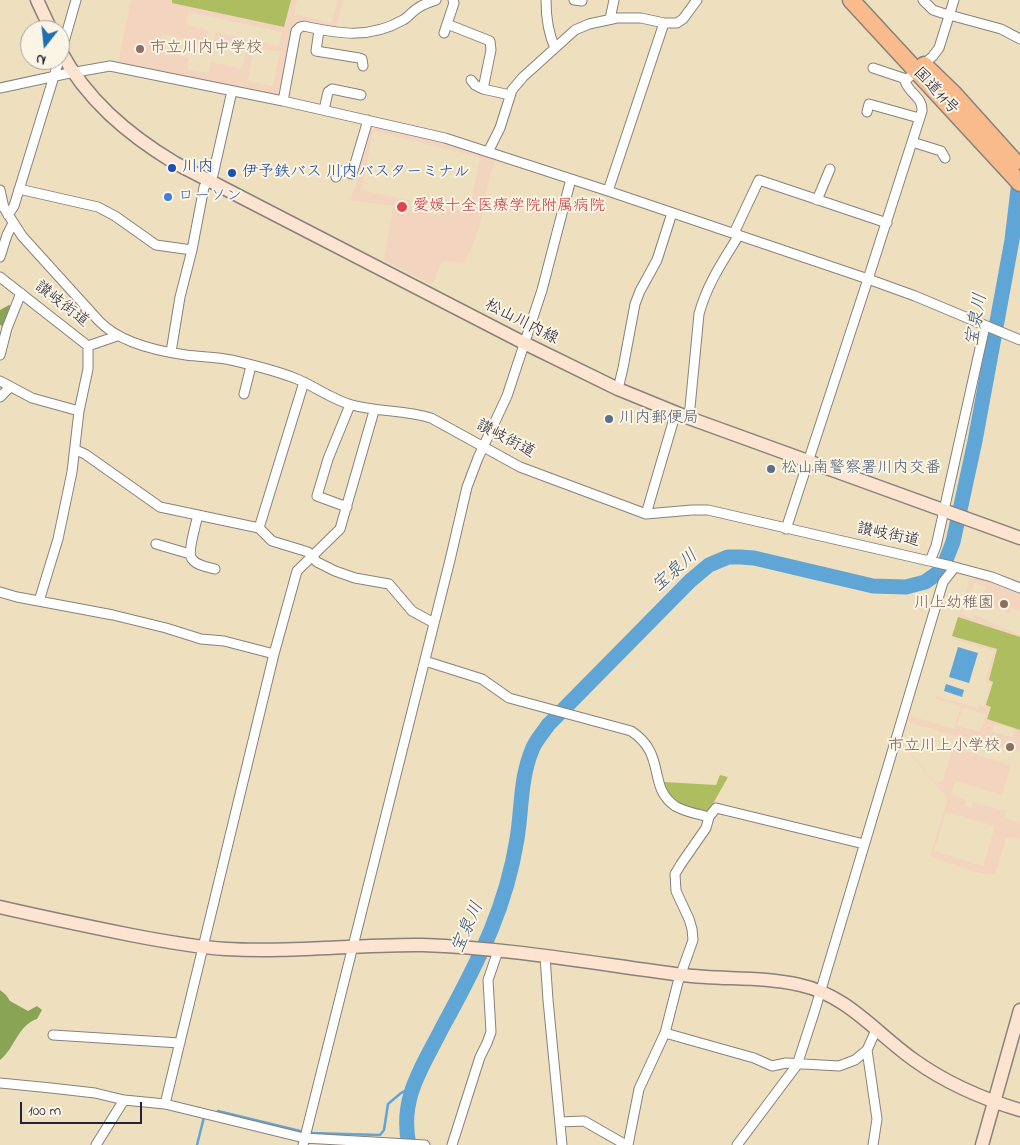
<!DOCTYPE html>
<html>
<head>
<meta charset="utf-8">
<style>
  body { margin:0 }
  #map { position:relative; width:1020px; height:1145px; overflow:hidden; background:#eee0be; font-family:"Indie Flower",sans-serif }
  canvas { display:block }
  .north { position:absolute; left:20px; top:20px; width:50px; height:50px; box-sizing:border-box; background:#fcf5e5; border:1px solid #a5a1a1; border-radius:50%; rotate:196deg; font-size:14px; font-weight:700; line-height:20px; text-align:center; color:#22223b }
  .north::after { content:''; display:block; margin:auto; width:18px; height:22px; background:#1f6fb2; clip-path:polygon(50% 0,100% 100%,50% 72%,0 100%) }
  .scale { position:absolute; left:20px; top:1102px; width:122px; height:22px; box-sizing:border-box; border:2px solid #22223b; border-top:0; padding-left:6px; font-size:15px; line-height:18px; white-space:nowrap; color:#22223b; -webkit-text-stroke:4px #fcf5e5; paint-order:stroke }
</style>
</head>
<body>
<div id="map">
<canvas width="1020" height="1145"></canvas>
<div class="north">N</div>
<div class="scale">100 m</div>
</div>
<script>
const context = document.querySelector('canvas').getContext('2d');
context.lineJoin = 'round';
function paint(path, color) {
  context.fillStyle = color;
  context.fill(path, 'evenodd');
}
function trace(path, color, width, dash) {
  context.strokeStyle = color;
  context.lineWidth = width;
  context.lineCap = dash ? 'butt' : 'round';
  context.setLineDash(dash || []);
  context.stroke(path);
}
function label(font, color, halo, rows, align = 'center') {
  context.font = font + ' "Indie Flower","Klee One",sans-serif';
  context.lineWidth = 4;
  context.setLineDash([]);
  context.textBaseline = 'middle';
  context.strokeStyle = halo;
  context.fillStyle = color;
  for (const [text, x, y, turn = 0] of rows) {
    context.save();
    context.translate(x, y);
    context.rotate((+turn || 0) * Math.PI / 180);
    context.textAlign = isNaN(turn) ? turn : align;
    if (halo) context.strokeText(text, 0, 0);
    context.fillText(text, 0, 0);
    context.restore();
  }
}
const built = new Path2D(`
  M131 0H172V3L284 27 291 0H297L294 14 331 23 338 0H343L336 29 296 20 277 97 118 63ZM188 12 282 32 279 46 216 32 213 44 246 51 242 69 211 62 209 73 187 69 189 58 158 51 162 34 205 43 208 30 186 25ZM254 47 280 52 273 86 248 81Z
  M378 127 427 137 496 159 491 171 481 221 472 247 464 263 442 261 432 285 384 260 393 206 348 200 354 191 371 130ZM373 131 480 157 469 213 442 208 440 216 410 209 411 201 362 190Z
  M976 578 983 579 1020 593V611L1011 607 1009 613 981 600 986 587 975 582 961 614 973 619 975 615 1019 635 1020 633V637L953 636 997 649 989 680 993 681 986 705 991 706 987 719 1020 730V752L963 736 959 749 1011 765 1002 795 955 781 951 794 966 799 964 806 971 808 973 802 1006 811 1004 818 1020 823V839L1010 837 1006 839 995 875 979 873 930 857 948 798 901 744 913 705 932 710 969 580ZM952 639 994 651 985 681 991 683 984 706 979 705 978 708 936 696ZM935 699 961 706 954 729 910 716 913 705 932 710ZM963 708 986 714 980 732 957 725ZM908 722 956 736 943 780 937 784 902 744ZM995 724 1014 729 1012 737 992 731ZM946 812 995 826 983 866 934 851Z`);
const green = new Path2D(`
  M172 0H291L284 27 172 3Z
  M958 617 1020 637V730L987 719 991 707 986 705 993 682 989 680 997 649 952 636Z
  M720 775 728 777 709 811 706 813C685 807 671 805 664 782L716 785Z`);
const forest = new Path2D(`
  M9 305 12 307 0 348 2 326 0 325V310Z
  M0 990 6 995 10 1001 28 1011 37 1006 42 1010 37 1019C18 1025 15 1048 0 1060Z`);
const water = new Path2D(`
  M958 647 978 653 969 683 949 677Z
  M946 684 964 690 962 697 944 691Z`);
const stream = new Path2D(`
  M218 1111 300 1131
  M310 1133 380 1135 384 1130 388 1104 401 1093 412 1087
  M197 1145 204 1117H206`);
const river = new Path2D(`
  M409 1145C399 1098 422 1068 442 1028 459 997 477 963 491 930 503 901 512 870 517 839 522 809 520 779 532 750 535 741 543 733 548 725L690 581 709 565 728 557H740L754 558 873 586 906 587 925 582 942 570 953 542 975 441 1012 240 1020 173`);
const street = new Path2D(`
  M546 0C546 16 548 33 555 48
  M574 0 582 1
  M923 0 933 10 942 13 1001 29 1020 39
  M954 0 939 48 933 56 905 81C909 94 923 97 922 111L868 279 915 296 1020 340
  M610 19 614 0
  M447 24 490 41 491 50 483 89 510 95
  M319 30 316 51 359 58 362 59 363 66
  M444 33 454 3 453 0
  M60 56 76 0
  M873 68 906 79
  M471 80 475 85 483 89
  M0 88 65 74 110 66 283 101 445 138 608 191 868 279 786 529
  M283 101 296 31 300 27 304 26C339 34 370 39 403 20 409 17 412 11 418 8 423 4 430 2 436 0
  M324 110 328 92 332 89 361 95
  M867 112 869 104 919 118
  M912 142 941 151 945 158
  M488 152 500 128 512 90 523 77 575 30 589 24 617 18H641L664 23H677L683 19 697 0
  M336 177 338 170 352 174 368 120
  M19 189 98 207 115 216 156 245 192 250
  M0 190 4 208 22 236 99 321C120 343 156 351 186 355 201 357 217 357 231 360 253 365 277 371 297 379 316 387 333 400 352 405 378 412 406 410 431 418L520 467 646 514 692 510H708L951 566 992 577 1020 588
  M608 191 664 23
  M817 200 830 169
  M8 215 14 206 59 60
  M734 233 759 180 887 223
  M0 257 7 235 13 223
  M0 277 88 346
  M88 346 117 336
  M171 352 180 297 192 250 204 187 213 175 232 91
  M0 355 7 328 21 293
  M0 381 32 398 79 411
  M618 389 623 368 635 304 640 291 657 260 672 213
  M244 394 251 366
  M0 397 10 387
  M689 418 699 314C707 284 723 261 739 235
  M76 450 85 454 160 507 259 528 272 541 308 552 317 562 335 571 355 578 389 584 412 611 434 623
  M347 507 317 496 328 459 350 405
  M646 514 676 412
  M198 515C196 524 187 553 192 559 197 566 208 567 215 569
  M259 528 304 382
  M156 544 190 554
  M930 561 936 546 985 326
  M0 592 17 597 113 615 166 628 201 639 224 641 274 654
  M39 601 58 539 72 472 79 411 88 369V346
  M425 661 482 679 509 698 631 731C667 754 647 787 675 806 685 812 698 814 709 817L716 808 864 844
  M545 956 548 1000 562 1145
  M665 1033 754 1058 772 1066 786 1063 839 1066 855 1060 867 1050
  M53 1035 180 1043
  M0 1083 51 1088 95 1093 124 1100 165 1104 304 1138 425 1145
  M165 1104 274 654 297 571 340 529 374 411
  M560 1122 584 1121 626 1145
  M96 1145 124 1100
  M303 1145 450 560 467 487 478 458 507 396 542 290 571 179
  M452 1145 480 1057 487 1043 491 1032 488 980 498 951
  M628 1145 639 1089 665 1033 678 982 693 940 692 929 689 919 676 891 675 874 681 864 706 828 709 817
  M737 1145 797 1065 814 1013 943 582 955 567
  M873 1145 877 1119 867 1050 876 1030`);
const secondary = new Path2D(`
  M37 0 51 30
  M60 50C86 99 127 134 175 163L524 343 618 389 689 418 1020 538
  M0 907C43 917 87 926 131 935 162 941 194 947 226 949 291 953 357 944 423 945 510 948 597 964 683 975 722 980 762 976 800 985 847 995 876 1033 914 1060 946 1083 983 1099 1020 1110
  M982 1145 1020 1010`);
const highway = new Path2D(`
  M851 0 1020 183
  M924 65 954 94 1015 162`);
const markers = [
  [140,49,5,"#8d6e63"],
  [172,168,5,"#1a4fb4"],
  [232,173,5,"#1a4fb4"],
  [168,197,5,"#3f7fe0"],
  [402,207,6,"#e0444e"],
  [609,419,5,"#5c6f8a"],
  [771,469,5,"#5c6f8a"],
  [1004,604,5,"#8d6e63"],
  [1010,747,5,"#8d6e63"]
];
const educationNames = [
  ["市立川内中学校",150,49,"left"],
  ["川上幼稚園",994,604],
  ["市立川上小学校",1000,747]
];
const streetNames = [
  ["国道11号",935,92,47],
  ["讃岐街道",61,305,38],
  ["松山川内線",521,323,27],
  ["讃岐街道",505,440,28],
  ["讃岐街道",888,536,12]
];
const transitNames = [
  ["川内",182,168],
  ["伊予鉄バス 川内バスターミナル",242,173]
];
const shopNames = [
  ["ローソン",178,197]
];
const healthNames = [
  ["愛媛十全医療学院附属病院",413,207]
];
const serviceNames = [
  ["川内郵便局",619,419],
  ["松山南警察署川内交番",781,469]
];
const waterNames = [
  ["宝泉川",978,320,-80],
  ["宝泉川",676,572,-41],
  ["宝泉川",469,928,-66]
];
paint(built, '#f3d4bf');
paint(green, '#aebd5f');
paint(forest, '#8aa456');
paint(water, '#5fa6d6');
trace(stream, '#5fa6d6', 2.5);
trace(river, '#5fa6d6', 15);
trace(street, '#88817c', 11);
trace(secondary, '#88817c', 15);
trace(highway, '#88817c', 19);
trace(street, '#fff', 9);
trace(secondary, '#fde4d1', 12);
trace(highway, '#fabb8c', 16);
for (const [x, y, r, color] of markers) {
  const dot = new Path2D();
  dot.arc(x, y, r, 0, 2 * Math.PI);
  context.fillStyle = color;
  context.fill(dot);
  trace(dot, '#fcf5e5', 2);
}
label('16px', '#785e54', '#fcf5e5', educationNames, 'right');
label('16px', '#22223b', '#fcf5e5', streetNames);
label('16px', '#164399', '#fcf5e5', transitNames, 'left');
label('16px', '#366cbe', '#fcf5e5', shopNames, 'left');
label('16px', '#be3a42', '#fcf5e5', healthNames, 'left');
label('16px', '#4e5e75', '#fcf5e5', serviceNames, 'left');
label('italic 18px', '#3a5779', '#fcf5e5', waterNames);
</script>
</body>
</html>
